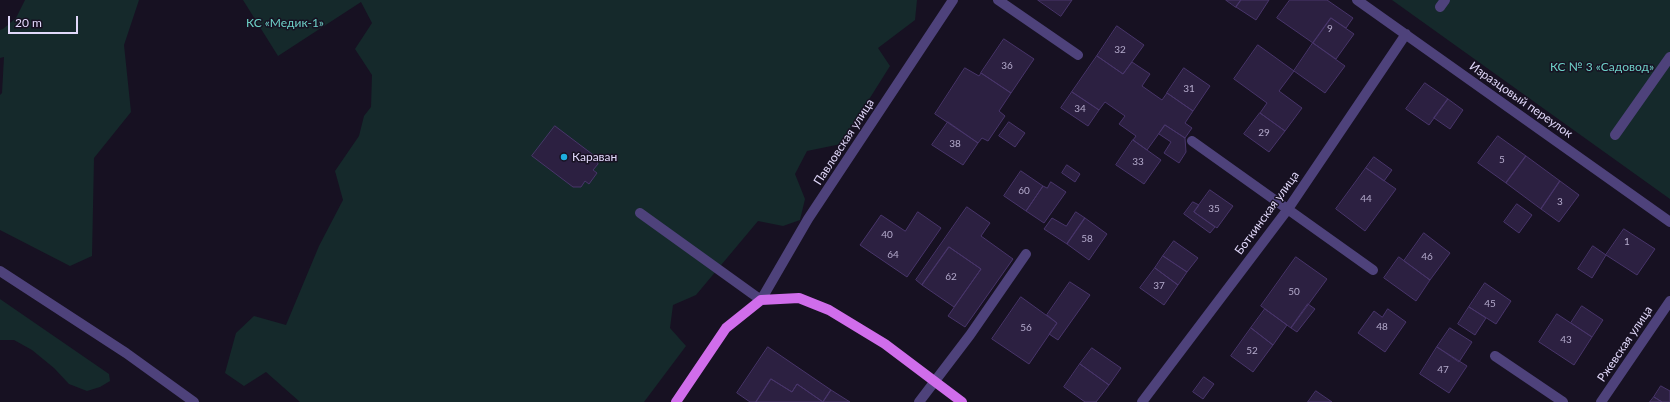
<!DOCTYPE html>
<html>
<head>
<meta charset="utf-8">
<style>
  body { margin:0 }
  #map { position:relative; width:1670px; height:402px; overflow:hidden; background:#171122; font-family:Lato,sans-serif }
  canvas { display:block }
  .scale { position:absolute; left:8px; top:16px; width:70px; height:18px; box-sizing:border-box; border:2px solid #e1d8fa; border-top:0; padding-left:5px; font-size:12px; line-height:14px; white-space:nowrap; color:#e1d8fa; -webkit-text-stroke:3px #171122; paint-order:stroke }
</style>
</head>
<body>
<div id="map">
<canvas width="1670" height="402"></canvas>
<div class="scale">20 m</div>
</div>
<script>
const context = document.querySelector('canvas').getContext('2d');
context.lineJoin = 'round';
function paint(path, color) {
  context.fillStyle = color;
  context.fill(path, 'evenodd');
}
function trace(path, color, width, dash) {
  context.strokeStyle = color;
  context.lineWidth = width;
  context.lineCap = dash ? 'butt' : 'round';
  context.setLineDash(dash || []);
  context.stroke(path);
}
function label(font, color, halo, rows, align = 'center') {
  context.font = font + ' Lato,sans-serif';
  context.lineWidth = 3;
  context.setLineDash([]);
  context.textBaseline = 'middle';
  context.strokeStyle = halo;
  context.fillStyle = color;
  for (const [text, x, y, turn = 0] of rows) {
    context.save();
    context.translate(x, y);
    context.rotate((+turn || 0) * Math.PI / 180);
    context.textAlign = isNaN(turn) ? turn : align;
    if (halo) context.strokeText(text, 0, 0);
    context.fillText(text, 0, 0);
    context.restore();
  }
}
const green = new Path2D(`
  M25 0H139L124 45 131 112 94 158 92 256 70 266 0 230V95L2 93 4 57 0 58V30L3 29 16 18Z
  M243 0H917L915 20 878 48 890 66 841 144 807 151 795 174 805 199 800 220 783 226 758 221 696 295 673 305 670 328 686 346 644 402H300L266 372 244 386 225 373 236 333 254 316 286 325 319 246 343 200 335 171 359 136 364 116 371 107 372 75 355 49 372 23 361 2 278 56Z
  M1392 0H1670V199Z
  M0 299 109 374 110 381 100 387 87 391 69 384 54 368 32 350 14 340H0Z`);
const building = new Path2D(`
  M1038 0H1072L1061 16Z
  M1226 0H1241L1236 7Z
  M1241 0H1269L1256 20 1236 7Z
  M1290 0H1327L1353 18 1346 28 1331 18 1313 43 1277 18Z
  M1331 18 1354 34 1336 59 1313 43Z
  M1117 26 1144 45 1123 74 1097 56Z
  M1004 39 1034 59 1011 93 981 73Z
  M1313 43 1345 66 1325 93 1294 71Z
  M1258 45 1294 71 1279 91 1302 108 1285 131 1260 113 1267 103 1234 79Z
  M1097 56 1123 74 1132 62 1150 74 1142 86 1162 100 1167 93 1193 111 1185 123 1192 128 1185 138 1165 125 1147 150 1133 140 1136 136 1119 124 1125 116 1105 102 1099 110 1072 92Z
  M965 68 979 76 981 73 1011 93 999 111 1005 116 988 141 982 138 978 143 935 114Z
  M1184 68 1210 86 1193 111 1167 93Z
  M1425 83 1448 99 1429 125 1406 109Z
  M1072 92 1099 110 1088 126 1061 108Z
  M1448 99 1463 110 1450 129 1434 118Z
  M1260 113 1285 131 1269 152 1244 134Z
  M948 122 978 143 963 165 932 145Z
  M1009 122 1025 133 1015 147 999 136Z
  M1165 125 1185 138 1186 152 1179 163 1164 153 1171 142 1159 134Z
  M555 126 596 157 598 164 593 170 597 173 589 184 585 181 581 187H573L532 156Z
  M1498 136 1526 156 1506 183 1478 163Z
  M1133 140 1161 160 1144 184 1116 165Z
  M1526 156 1560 181 1541 209 1506 183Z
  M1374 157 1392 170 1384 181 1366 168Z
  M1067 165 1080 174 1075 182 1062 173Z
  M1366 168 1396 189 1365 231 1336 209Z
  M1021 171 1043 186 1026 211 1004 196Z
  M1560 181 1579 195 1559 222 1541 209Z
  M1051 182 1066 192 1044 223 1026 211 1043 186 1047 188Z
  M1210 190 1233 206 1217 228 1194 212Z
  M1193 202 1199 205 1194 212 1215 227 1210 233 1184 214Z
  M1517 204 1532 215 1519 233 1504 222Z
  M967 207 990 223 981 236 1013 259 965 327 948 316 981 269 949 247 922 285 916 280Z
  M918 212 941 228 907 277 860 245 881 215 905 231Z
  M1076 212 1085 218 1067 244 1044 229 1052 218 1066 226Z
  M1085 218 1107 234 1089 260 1067 244Z
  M1624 229 1655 249 1637 275 1606 255Z
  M1424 233 1450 253 1430 280 1404 261Z
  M1174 241 1198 258 1187 272 1163 256Z
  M1593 246 1606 255 1592 278 1578 269Z
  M949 247 981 269 954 307 922 285Z
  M1163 256 1187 272 1178 285 1155 268Z
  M1296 257 1327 279 1291 328 1261 306Z
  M1399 257 1430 280 1416 301 1384 278Z
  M1155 268 1178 285 1164 305 1140 288Z
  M1070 282 1090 295 1058 340 1049 334 1057 323 1047 315Z
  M1485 283 1511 301 1496 324 1469 307Z
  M1021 297 1057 323 1029 364 992 339Z
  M1308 304 1315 309 1297 332 1291 328Z
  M1582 306 1603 320 1592 337 1571 323Z
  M1469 307 1486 318 1475 335 1458 324Z
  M1265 309 1287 325 1273 345 1251 328Z
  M1388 309 1406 322 1385 352 1358 333 1374 311 1382 317Z
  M1557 314 1592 337 1574 365 1539 342Z
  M1251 328 1273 345 1253 372 1231 356Z
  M1450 328 1472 342 1459 362 1437 347Z
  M768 347 831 390 823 402 797 384 792 392 771 379 756 402H750L737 393Z
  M1437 347 1467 366 1449 393 1420 374Z
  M1092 348 1121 368 1109 385 1080 364Z
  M1080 364 1109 385 1096 402H1085L1064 387Z
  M1204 377 1214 384 1203 399 1193 392Z
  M771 379 792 392 797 384 823 402H756Z
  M1661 386 1670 391V402H1662L1654 397Z
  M831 390 850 402H823Z
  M1316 391 1332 402H1308Z
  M1654 397 1662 402H1650Z`);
const minor = new Path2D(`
  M998 0 1078 55
  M1357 0 1670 222
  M1440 7 1445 0
  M1615 135 1670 57
  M1192 141 1373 270
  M640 213 761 300 808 219 953 0
  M0 271 126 353 194 402
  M1495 356 1563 402
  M919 402 970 335 1026 254
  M1142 402 1288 209 1406 34
  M1601 402 1670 301`);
const major = new Path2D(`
  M676 402 726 328 761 300 799 298 829 310 885 344 962 402`);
const markers = [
  [564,157,4,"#1eaddf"]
];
const numberNames = [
  ["9",1330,29],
  ["32",1120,50],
  ["36",1007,66],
  ["31",1189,89],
  ["34",1080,109],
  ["29",1264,133],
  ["38",955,144],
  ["5",1502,160],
  ["33",1138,162],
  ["60",1024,191],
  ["44",1366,199],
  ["3",1560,202],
  ["35",1214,209],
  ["40",887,235],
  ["58",1087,239],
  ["1",1627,242],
  ["64",893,255],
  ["46",1427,257],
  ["62",951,277],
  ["37",1159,286],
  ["50",1294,292],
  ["45",1490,304],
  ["48",1382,327],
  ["56",1026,328],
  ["43",1566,340],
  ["52",1252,351],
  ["47",1443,370]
];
const parkNames = [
  ["КС «Медик-1»",285,23],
  ["КС № 3 «Садовод»",1602,67]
];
const streetNames = [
  ["Изразцовый переулок",1521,100,35],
  ["Павловская улица",844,142,-57],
  ["Боткинская улица",1267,213,-54],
  ["Ржевская улица",1625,344,-56]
];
const poiNames = [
  ["Караван",572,157]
];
paint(green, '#15292b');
paint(building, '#2c2041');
trace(building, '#48356a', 1);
trace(minor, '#4e427b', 10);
trace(major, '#d06deb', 10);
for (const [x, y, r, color] of markers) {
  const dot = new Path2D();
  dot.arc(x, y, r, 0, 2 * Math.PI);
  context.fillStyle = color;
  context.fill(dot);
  trace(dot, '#171122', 1.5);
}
label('10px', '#b4aacc', null, numberNames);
label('12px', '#6dd0c7', '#171122', parkNames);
label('12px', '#e1d8fa', '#171122', streetNames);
label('12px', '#e1d8fa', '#171122', poiNames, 'left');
</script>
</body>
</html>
